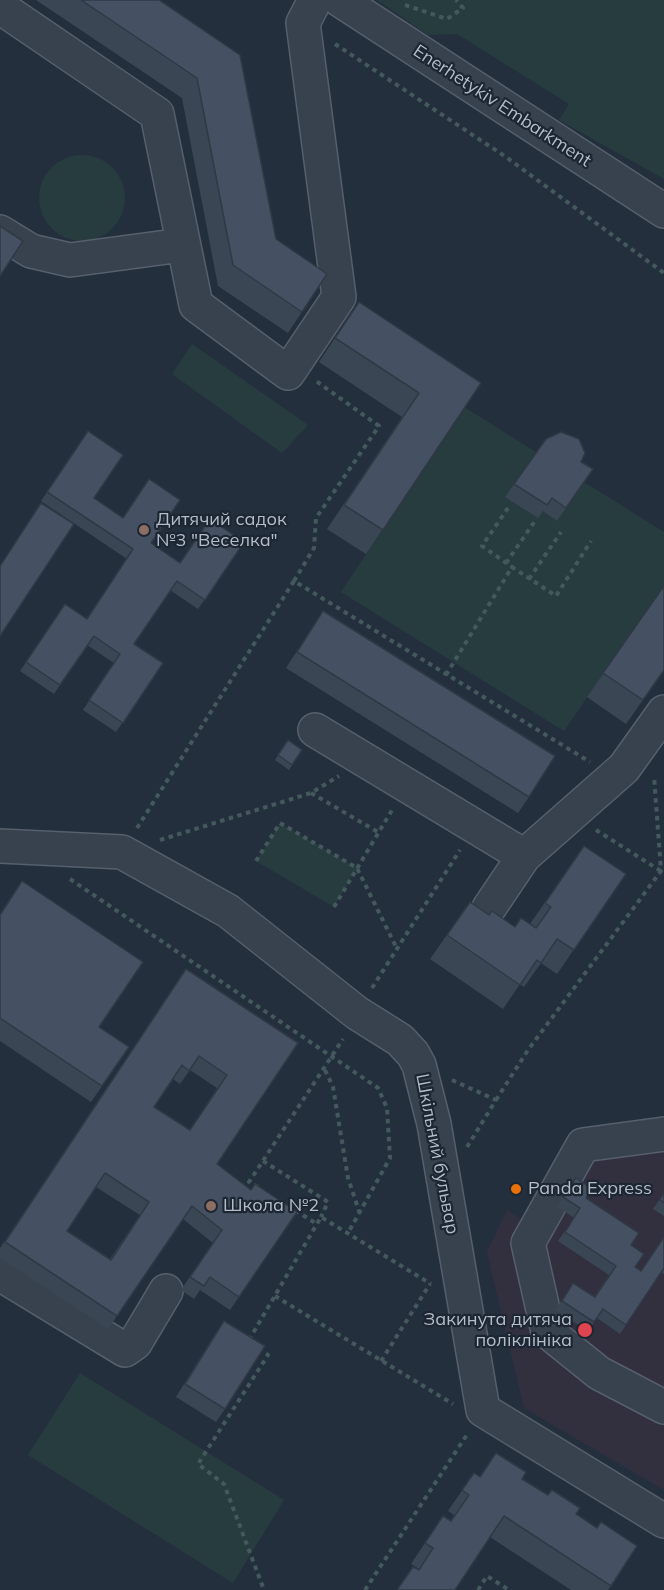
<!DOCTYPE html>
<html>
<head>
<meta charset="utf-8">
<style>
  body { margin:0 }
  canvas { display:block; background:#242f3e }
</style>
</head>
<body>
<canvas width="664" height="1590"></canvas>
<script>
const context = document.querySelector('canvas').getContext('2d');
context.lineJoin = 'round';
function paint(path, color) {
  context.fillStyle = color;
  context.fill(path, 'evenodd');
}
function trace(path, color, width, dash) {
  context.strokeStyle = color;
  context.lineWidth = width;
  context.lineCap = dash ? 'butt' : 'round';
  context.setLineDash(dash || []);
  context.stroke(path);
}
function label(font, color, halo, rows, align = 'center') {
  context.font = font + ' Mulish,sans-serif';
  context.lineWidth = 4.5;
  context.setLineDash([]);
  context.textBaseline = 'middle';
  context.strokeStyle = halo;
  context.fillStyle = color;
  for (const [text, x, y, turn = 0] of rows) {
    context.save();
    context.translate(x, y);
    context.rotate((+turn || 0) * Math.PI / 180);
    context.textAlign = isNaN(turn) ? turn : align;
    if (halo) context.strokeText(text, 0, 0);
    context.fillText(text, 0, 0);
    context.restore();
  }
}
const medical = new Path2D(`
  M664 1124V1490L524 1408 487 1252 507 1210 525 1222 573 1151Z`);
const green = new Path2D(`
  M377 0H664V179L559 120 569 104 457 34 428 35Z
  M39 198a43 43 0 1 1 86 0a43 43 0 1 1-86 0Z
  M192 344 308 425 282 453 172 374Z
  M464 407 664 532V586L564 731 341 592Z
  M280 823 357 868 334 907 256 861Z
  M80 1373 284 1500 233 1583 28 1455Z`);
const path = new Path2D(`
  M405 5 447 19 463 8 456 0
  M335 44 506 157 664 273
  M508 508 482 546 512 567
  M506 563 535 521
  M529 579 561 532
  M294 581 314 548 316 518 379 426 316 381
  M446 675 512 567 556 596 591 541
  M311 793 378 832
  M137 828 294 581 590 762
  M596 830 664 873
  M160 840 311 793 339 776
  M256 861 280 823 357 868 396 947
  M70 879 378 1088 387 1108 390 1158 348 1233
  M334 907 392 810
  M372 988 460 850
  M325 1070 333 1087 348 1178 359 1211
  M452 1080 496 1100 467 1147
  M496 1100 528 1050 661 871 654 776
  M263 1161 328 1202 321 1217
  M258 1187 249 1182 343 1039
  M280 1201 317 1224
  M275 1296 453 1404
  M249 1340 321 1217 431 1284
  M259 1348 268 1355 198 1464 224 1484 264 1590
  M381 1361 430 1284
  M365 1590 468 1433
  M478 1590 487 1576 509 1590`);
const minor = new Path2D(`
  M340 0 664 211
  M0 7 157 114 196 305 288 373 339 297 303 23 315 0
  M0 232 31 251 70 260 182 245
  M315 730 524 856
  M0 846 122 852 228 911 357 1013 400 1040 413 1054 419 1065 434 1124 483 1410 664 1521
  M489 908 524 856 624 768 664 712
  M664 1134 583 1145 528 1243 548 1332 599 1373 664 1407
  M0 1274 125 1350 135 1343 166 1291`);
const wall = new Path2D(`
  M36 0H159L276 239 327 274 288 333 218 286 182 98Z
  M359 302 481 383 366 554 327 529 402 417 319 362Z
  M88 431 94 498 151 543 180 563 244 542 198 609 170 590 134 644 163 663 116 732 83 710 114 663 87 645 54 694 20 671 65 604 86 619 127 559 41 501Z
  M546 439 593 469 557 521 543 511 538 518 505 497Z
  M664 586V670L626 724 587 697Z
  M323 611 529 797 518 813 286 668Z
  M288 740 302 750 289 770 275 760Z
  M584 846 626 874 557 974 541 963 524 987 520 984 503 1009 430 959 470 902 489 915 515 927 530 924Z
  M0 914 99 1027 129 1047 91 1102 0 1041Z
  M177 982 298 1043 217 1164 251 1190 297 1212 230 1310 200 1290 194 1299 181 1290 213 1243 183 1219 108 1329 0 1258V1248ZM190 1070 217 1088 190 1130 154 1107 173 1079 180 1084ZM96 1187 140 1215 110 1259 67 1231Z
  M576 1178 586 1198 631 1245 635 1267 641 1271 664 1236V1274L661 1272 620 1334 597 1318 588 1331 555 1310 573 1283 594 1297 609 1275 558 1241 574 1218 557 1206Z
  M664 1193V1216L653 1209Z
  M224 1321 225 1409 216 1422 176 1397 215 1334Z
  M496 1453 522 1479 597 1528 601 1522 637 1546 608 1590H571L490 1537 455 1590H397L413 1567 418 1570 419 1569 411 1564 443 1516 451 1521 454 1515 448 1511 474 1473 480 1477Z`);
const building = new Path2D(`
  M81 0H159L240 55 276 239 327 274 302 312 233 265 197 78Z
  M0 226 23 241 0 276Z
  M359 302 481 383 383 530 344 505 419 393 335 338Z
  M88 431 123 455 94 498 123 518 149 479 180 500 151 543 180 563 210 519 244 542 205 600 177 581 134 644 163 663 123 723 89 700 120 654 94 636 60 685 26 662 65 604 87 619 133 549 47 492Z
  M561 432 579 439 585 453 581 462 593 469 566 508 552 498 547 505 514 484 546 439Z
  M41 503 74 524 0 636V566Z
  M664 586V670L643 700 603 673Z
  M323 611 555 756 529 797 297 652Z
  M288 740 302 750 292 765 278 755Z
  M584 846 626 874 574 950 557 939 541 963 537 960 520 985 447 935 470 902 489 915 492 911 515 927 521 918 536 928 551 907 545 903Z
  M22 881 143 962 99 1027 129 1047 102 1086 0 1018V915Z
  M186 969 298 1043 217 1164 251 1190 255 1184 297 1212 239 1297 210 1277 204 1286 190 1277 222 1230 192 1206 117 1316 5 1242ZM199 1056 227 1075 190 1130 154 1107 182 1065 189 1071ZM105 1173 149 1202 111 1260 67 1231Z
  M576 1178 592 1189 586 1198 639 1233 631 1245 644 1254 635 1267 641 1271 664 1237V1268L626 1325 603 1309 594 1322 562 1301 573 1283 595 1297 616 1266 565 1232 580 1208 563 1197Z
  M664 1193V1203L660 1200Z
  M224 1321 265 1346 225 1409 185 1384Z
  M496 1453 526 1472 522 1479 548 1495 552 1490 580 1508 576 1514 597 1528 601 1522 637 1546 611 1586 504 1516 455 1590H397L413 1567 419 1570 433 1548 425 1543 443 1516 451 1521 469 1495 462 1490 474 1473 480 1477Z`);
const markers = [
  [144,530,6,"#8d6e63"],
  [516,1189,6,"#e8710a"],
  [211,1206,6,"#8d6e63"],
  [585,1330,8,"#e0444e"]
];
const streetNames = [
  ["Enerhetykiv Embarkment",502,106,33],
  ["Шкільний бульвар",437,1154,79]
];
const poiNames = [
  ["Дитячий садок",156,520],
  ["№3 \"Веселка\"",156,541],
  ["Panda Express",528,1189],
  ["Школа №2",223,1206],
  ["Закинута дитяча",572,1320,"right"],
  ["поліклініка",572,1341,"right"]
];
paint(medical, '#32303f');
paint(green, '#263c3f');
trace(minor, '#565f6c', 36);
trace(path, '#44595c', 4, [4.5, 4.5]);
trace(minor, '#38414e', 33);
paint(wall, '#3b4654');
paint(building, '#455162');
trace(building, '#303945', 1.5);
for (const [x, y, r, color] of markers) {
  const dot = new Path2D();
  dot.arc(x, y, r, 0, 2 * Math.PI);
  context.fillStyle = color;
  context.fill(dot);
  trace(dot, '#1d2633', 2);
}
label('18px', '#b4bcc9', '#1d2633', streetNames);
label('18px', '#b4bcc9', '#1d2633', poiNames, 'left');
</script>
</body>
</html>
